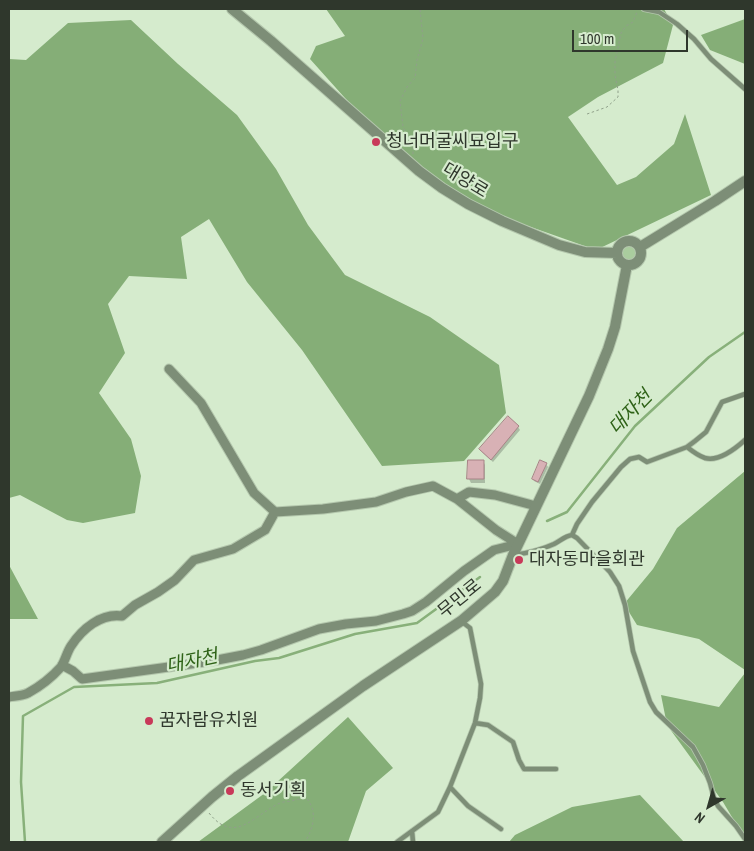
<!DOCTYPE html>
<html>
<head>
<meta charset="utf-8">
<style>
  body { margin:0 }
  #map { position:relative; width:754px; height:851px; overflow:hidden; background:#d5ebcd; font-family:"Archivo Narrow",sans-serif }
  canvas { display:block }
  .frame { position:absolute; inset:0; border:10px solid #2f372c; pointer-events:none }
  .north { position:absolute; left:684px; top:781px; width:50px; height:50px; -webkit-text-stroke:4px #d5ebcd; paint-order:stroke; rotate:218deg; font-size:14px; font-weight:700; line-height:20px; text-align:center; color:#2f372c }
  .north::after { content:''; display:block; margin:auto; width:18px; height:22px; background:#2f372c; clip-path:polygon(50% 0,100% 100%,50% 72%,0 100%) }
  .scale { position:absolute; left:572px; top:30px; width:116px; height:22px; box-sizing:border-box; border:2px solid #2f372c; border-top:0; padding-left:6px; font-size:15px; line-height:18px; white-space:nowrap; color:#2f372c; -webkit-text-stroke:4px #d5ebcd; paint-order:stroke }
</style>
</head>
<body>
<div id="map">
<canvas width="754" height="851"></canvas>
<div class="frame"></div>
<div class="north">N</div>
<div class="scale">100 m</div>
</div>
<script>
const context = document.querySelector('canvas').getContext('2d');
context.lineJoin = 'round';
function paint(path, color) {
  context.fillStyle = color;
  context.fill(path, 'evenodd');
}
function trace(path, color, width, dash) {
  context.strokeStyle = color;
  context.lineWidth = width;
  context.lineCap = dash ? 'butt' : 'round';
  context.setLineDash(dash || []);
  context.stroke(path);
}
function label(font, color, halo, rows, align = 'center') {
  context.font = font + ' "Archivo Narrow","Noto Sans KR",sans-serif';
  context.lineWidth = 4.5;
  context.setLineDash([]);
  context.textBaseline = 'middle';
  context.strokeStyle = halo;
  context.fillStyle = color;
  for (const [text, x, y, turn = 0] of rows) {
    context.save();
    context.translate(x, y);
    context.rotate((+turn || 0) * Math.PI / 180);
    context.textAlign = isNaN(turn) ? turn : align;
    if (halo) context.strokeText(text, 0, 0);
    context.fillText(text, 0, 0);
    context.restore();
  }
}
const green = new Path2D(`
  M622 253a7 7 0 1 1 14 0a7 7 0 1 1-14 0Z`);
const forest = new Path2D(`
  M326 9H664L673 25 663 63 598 97 568 117 617 185 636 177 674 144 685 114 711 195 596 250 528 226 466 207 353 107 310 59 316 46 345 36Z
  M745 19V64L710 50 701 35Z
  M131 20 178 64 237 115 276 169 308 225 345 275 430 317 499 365 506 413 464 461 382 466 302 350 247 282 209 219 181 237 187 279 129 276 108 304 125 353 99 393 131 439 141 476 135 513 83 523 67 520 20 495 9 498V59L26 60 68 23Z
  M745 471V670L699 639 637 625 624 604 653 569 677 528Z
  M9 565 38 619H9Z
  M745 673V839L723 802 667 725 661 695 719 707Z
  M348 717 393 768 366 791 348 842H198L265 793Z
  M640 795 684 842H509L515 835 572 807Z`);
const shadow = new Path2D(`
  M518 427 520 430 493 462 483 453 481 450Z
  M483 461 485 465V483H471L469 479Z
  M546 464 548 467 540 484 534 481 533 479Z`);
const stream = new Path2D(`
  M547 521 567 512 635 426 709 357 745 332
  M25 842 21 782 23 716 74 687 157 683 255 661 279 658 355 634 417 623 480 577`);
const building = new Path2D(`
  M508 416 519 426 491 460 479 449Z
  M468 460H484V479H467Z
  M540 460 547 463 538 482 532 479Z`);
const path = new Path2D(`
  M587 114 607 107 618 97V90L615 75V62L621 33 626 26 633 22 637 12
  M413 154V149L403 127 400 101 407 87 415 78 417 60 423 39 420 9
  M209 813C235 846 255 814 280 803 285 801 290 802 295 800 300 799 302 798 307 799 318 812 313 829 305 842`);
const service = new Path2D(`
  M644 9 659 12 677 24 694 39 711 59 745 89
  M687 447C692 451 699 456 705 458 719 462 735 449 745 440
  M572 535 577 524 592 502 621 467 630 459 639 457 647 462 687 447 695 441 706 432 722 402 745 394
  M514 555C528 553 541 550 554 544 560 541 565 536 572 535L577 538 610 572 619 586 625 605 633 651 650 702 656 712 693 747 703 765 710 783 714 798 718 806 736 826 745 839
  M475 723 488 725 513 742 519 760 524 769H556
  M450 787 468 806 501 829
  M412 831 413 842
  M397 842 438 812 450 787 475 723 480 698 481 684 470 628 461 621`);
const minor = new Path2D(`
  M169 369 201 403 254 493 275 512 323 509 376 502 406 492 433 486 457 499 496 530 518 544
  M457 499 469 492 495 495 536 506
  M62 665 73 671 82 679 212 661 243 655 261 650 319 629 346 624 376 621 403 614 412 611 426 602 464 571 494 550 518 544
  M9 697C15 696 22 696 28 693 39 687 52 677 61 667 65 661 67 652 71 646 82 629 101 613 122 616L135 605 158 592 175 580 194 560 233 549 265 530 275 512`);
const tertiary = new Path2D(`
  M232 9 271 41 419 171 442 188 468 204 502 221 559 245 585 252 617 253
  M617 253a12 12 0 1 1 24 0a12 12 0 1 1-24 0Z
  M640 247 715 201 745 181
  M162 842 212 797 238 776 363 686 461 621 495 592 503 581 513 555 589 396 608 349 615 327 627 265`);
const markers = [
  [376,142,5,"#c83959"],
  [519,560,5,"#c83959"],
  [149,721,5,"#c83959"],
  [230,791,5,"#c83959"]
];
const poiNames = [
  ["청너머굴씨묘입구",386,142],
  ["대자동마을회관",529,560],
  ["꿈자람유치원",159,721],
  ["동서기획",240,791]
];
const streetNames = [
  ["대양로",465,181,31],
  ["무민로",460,599,-39]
];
const waterNames = [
  ["대자천",631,413,-46],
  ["대자천",192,662,-12]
];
paint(green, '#aacd9e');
paint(forest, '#85ae77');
paint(shadow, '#0003');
trace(stream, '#88b07a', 2.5);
paint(building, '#d8b1b5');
trace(building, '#a78286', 1);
trace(service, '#b4c7ad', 6);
trace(minor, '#b4c7ad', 11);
trace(tertiary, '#b4c7ad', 12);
trace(path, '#90a08a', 1, [2.5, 2.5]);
trace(service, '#7d8e77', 4.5);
trace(minor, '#7d8e77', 9);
trace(tertiary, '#7d8e77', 10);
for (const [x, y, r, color] of markers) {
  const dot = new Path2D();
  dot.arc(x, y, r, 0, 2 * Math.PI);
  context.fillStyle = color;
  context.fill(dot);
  trace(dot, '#d5ebcd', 2);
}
label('18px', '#2f372c', '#d5ebcd', poiNames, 'left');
label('18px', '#2f372c', '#d5ebcd', streetNames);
label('italic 19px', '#2e6217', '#d5ebcd', waterNames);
</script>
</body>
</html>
